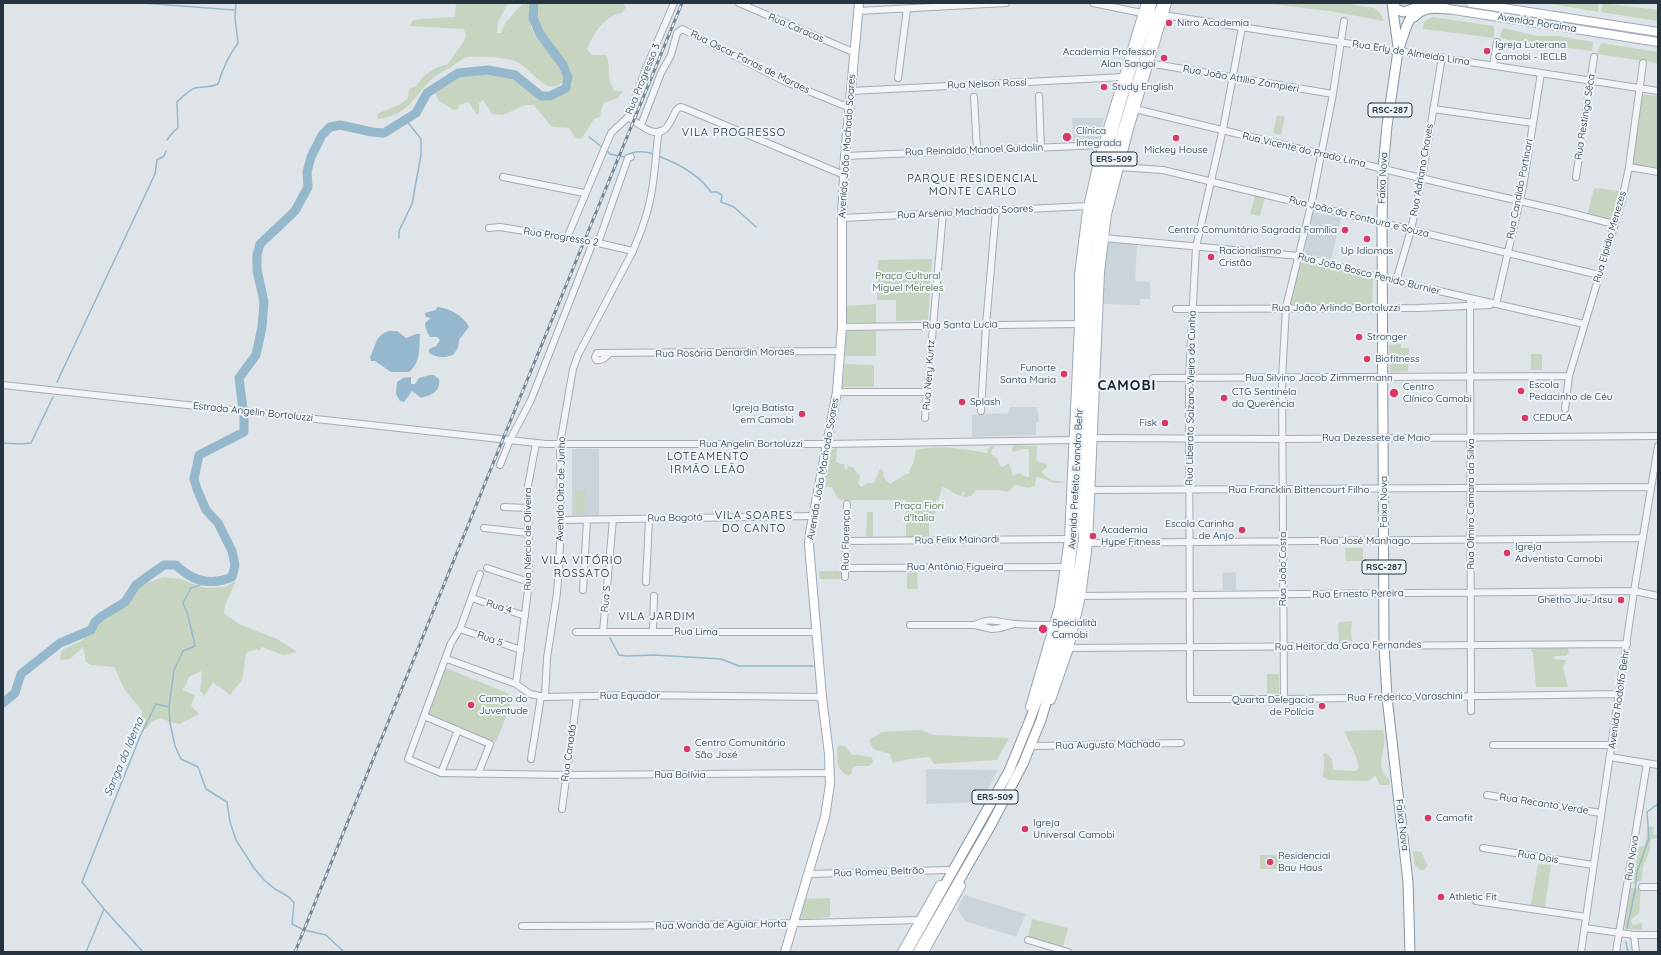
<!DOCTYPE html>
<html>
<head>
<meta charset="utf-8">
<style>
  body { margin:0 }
  #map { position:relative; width:1661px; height:955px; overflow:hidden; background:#dfe4e9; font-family:Quicksand,sans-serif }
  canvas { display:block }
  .frame { position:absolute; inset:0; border:4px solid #263442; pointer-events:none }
</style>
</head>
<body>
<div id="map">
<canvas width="1661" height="955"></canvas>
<div class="frame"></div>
</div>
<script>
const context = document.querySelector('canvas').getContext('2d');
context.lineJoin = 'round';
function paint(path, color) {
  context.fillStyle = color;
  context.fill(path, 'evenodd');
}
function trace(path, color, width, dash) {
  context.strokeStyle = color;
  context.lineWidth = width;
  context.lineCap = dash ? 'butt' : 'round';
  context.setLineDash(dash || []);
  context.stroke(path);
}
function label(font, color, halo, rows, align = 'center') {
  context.font = font + ' Quicksand,sans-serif';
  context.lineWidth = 4;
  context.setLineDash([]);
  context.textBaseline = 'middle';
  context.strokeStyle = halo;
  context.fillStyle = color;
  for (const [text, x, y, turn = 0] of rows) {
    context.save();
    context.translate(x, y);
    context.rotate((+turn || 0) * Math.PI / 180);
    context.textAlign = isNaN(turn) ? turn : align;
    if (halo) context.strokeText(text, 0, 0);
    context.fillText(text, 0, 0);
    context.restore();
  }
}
const built = new Path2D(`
  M1072 118H1104L1098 142 1073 143Z
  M1313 212 1341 218 1331 259 1304 253Z
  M1105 242 1137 244 1135 281 1150 282V299H1140V305L1103 304Z
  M1010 407H1037L1039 422H1036V435L972 437V416L971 415 1008 413Z
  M572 449H599V516L572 517Z
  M1236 572V590H1223L1222 573Z
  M926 769 998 770 981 802 926 804Z
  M964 895 1026 914 1016 937 965 921 957 909Z`);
const green = new Path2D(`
  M456 3H508L498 22 497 33H501L506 22 523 3H531V27L537 38 553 55 564 76 565 80C545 101 532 65 512 60 500 57 482 56 469 57 463 57 456 64 451 67 445 71 438 73 433 78 413 97 409 115 378 119L377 116 379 113 401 104 408 98 409 89 416 86 425 75 436 68 448 64 464 41 466 35 464 29 410 26 412 21 420 19 455 17Z
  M537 3H623L626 7 622 13C605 15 593 34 587 49L592 55H606C612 68 605 78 615 91H623L618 98 604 103 601 110 600 117 594 119 582 138 578 139 575 137 569 128 553 127 550 125 534 105H525L503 115 492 114 483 100 479 103V112L477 115 469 102 459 105 458 109 454 110 438 100 435 93C441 89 446 83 452 80 466 72 501 71 515 78 522 81 526 87 532 92 547 105 559 97 572 86 572 82 573 75 571 71 561 50 532 29 537 3Z
  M1263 3H1343L1374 8 1380 13 1384 21 1329 11Z
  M1424 3H1449L1658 35V39Z
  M1546 3H1599L1598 12Z
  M1603 3 1658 10V21L1601 12Z
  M1432 17 1494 26V38L1423 29 1424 22Z
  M1503 28 1537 36H1558L1593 42 1592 51 1508 40 1500 37Z
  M1601 43 1658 52V63L1597 54Z
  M1641 94 1658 96V168L1631 164Z
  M1277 115 1285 117 1281 135 1273 133Z
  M1594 188 1620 191 1611 220 1588 213Z
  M1255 195 1265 197 1260 216 1250 214Z
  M932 259 928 320 896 321V300H877L878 260Z
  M1299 260 1373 278 1372 306 1289 304Z
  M876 304V324H849L846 321V306Z
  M848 331H876V356H845L846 334Z
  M1401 344V348H1409L1408 371 1390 372 1389 345Z
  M1531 354H1542V370H1531Z
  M845 364 874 365V387H842Z
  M1014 445 1037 446 1036 461 1046 464 1047 467 1041 472 1051 480 1066 482C1048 486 1049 478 1036 477L1035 485C1028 491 1023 485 1015 485L1008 492C1002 489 985 491 976 490L971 496 964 497 963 496 965 492H962V496C953 495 950 488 942 487L939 499 936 500 935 519H929V537H906V500H841L837 498 832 487H825L831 451 835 448H837L836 462 840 464H844L845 470H846L849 466 854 468 856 472 860 476 858 484 861 487 868 483H874L880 469 883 470 884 478 890 484 906 474H909L910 469 914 462 916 450C940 444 964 449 987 453L988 449 992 446 994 448 992 449 991 454 997 458 1000 466 1003 467 1009 463 1013 476 1019 473 1024 476 1029 477V449H1022L1013 452 1012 448Z
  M574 491H586V514H574Z
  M867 512H873V537L866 536Z
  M1345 548H1363V561H1346Z
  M819 571H843L842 579H820Z
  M917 572 918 589H907V573Z
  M164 577 180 579 205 588 225 587 236 581 225 605 224 613 239 624 277 639 297 652 283 655 262 647 259 651 257 649 246 653 242 680 230 695 219 686H217L213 682 203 698V693L200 691 202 672 201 671 189 677 186 685 182 690 195 695 191 706 199 714 179 724 171 722 160 718 151 722 147 728 144 729 142 725 140 726 142 711 125 690 114 667 91 665 86 662 83 647 70 659 60 660 62 650 83 640 110 615 128 603 130 597 143 584Z
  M1352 621 1351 633 1352 642H1339L1338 625 1340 622Z
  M1533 647 1568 648 1569 652 1566 656H1555L1553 659 1566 660 1563 668 1568 687H1536L1533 653 1531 650Z
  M446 668 514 696 496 742 428 715Z
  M1267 674H1279V694L1267 693Z
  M921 730 933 735 1009 738 997 760 934 764 930 757 908 759 893 763 890 754 873 749 869 740 882 732Z
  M1383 730C1388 743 1379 758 1382 770 1383 774 1387 777 1390 780L1389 785H1380L1375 775 1369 781H1366L1329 780 1323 777C1323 768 1326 762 1323 754L1326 753 1332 759 1333 770 1356 771 1358 769C1360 759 1348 742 1345 731Z
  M840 745 846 747 852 755C857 754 865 757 872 757L873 762 869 766H855L852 769V774L848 776C833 765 839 763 837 748Z
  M990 812 986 824 913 952H910Z
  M1648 826 1654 827 1653 834 1658 836V838L1651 839 1650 849 1643 867 1642 880 1633 884 1631 881 1639 847 1645 845Z
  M1415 851 1421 852 1428 866 1424 870H1420L1415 865 1413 852Z
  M1260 855H1281V869H1260Z
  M1538 864 1551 865 1545 907 1531 905Z
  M1631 888H1641L1639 913 1632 919 1631 922 1634 925 1642 923V930L1625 929 1624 921Z
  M830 898V917L800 920 805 899Z
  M1032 919 1068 928 1063 947 1028 938Z`);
const water = new Path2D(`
  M437 307C449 308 464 316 469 327L459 340 458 348 453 355C444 358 437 358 429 353V349L436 346 440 340 437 337H430C427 332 425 328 425 323L431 318 426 317 425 313 436 310Z
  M389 331H397L406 338 416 334H420C419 348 421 363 409 372H391L375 361H371L370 357C377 345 374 336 389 331Z
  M430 375H434L439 379C441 392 431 395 421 398L412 391 404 402 400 401 396 394 397 382 403 378 411 377V384H415L419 378Z`);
const stream = new Path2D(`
  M142 3 234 10
  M589 137 603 148
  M167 140 173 132 178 128 177 102C182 97 189 90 195 88 203 86 210 88 218 84 223 68 228 56 238 43L235 18 236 3
  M606 150 610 154 624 157C633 150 644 151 654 154
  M658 156C677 163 699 175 711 192H717L722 195 721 202 734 207 756 227
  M399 238V231L412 204 421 155V139L406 120
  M57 382 155 174 157 160 164 156 166 151
  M3 443 21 444 31 443 53 397
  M208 582 191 588 183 603 188 615 195 646 183 651 174 670 169 707 170 723 175 746 181 759 198 767 206 789 227 802 230 822 236 840 254 868 264 880 275 889 289 897 294 903 292 924 304 930 326 935 344 952
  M610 638 619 655 627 656 655 655 721 659 739 666H813
  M1627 928 1635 891 1637 872 1649 838 1647 812 1658 804
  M1626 942 1628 952
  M86 952 104 909
  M143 952 104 909 82 882 141 734 156 704 169 707`);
const river = new Path2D(`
  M3 703 15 693 21 674 60 643 91 630 95 622 102 616 125 602 136 585 151 574 164 565H176C192 581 211 586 232 577L235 565 232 551 218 523 206 510 197 489 194 479 199 455 244 432V417L239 378 256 355 262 327 264 302 257 270V255L260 244 295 211 308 187 307 172 311 157 322 135 330 127 340 125 372 132 384 133 416 113 427 93 458 73 488 70 515 75 541 96H550L566 88 568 77 563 65 540 34 533 18 534 3`);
const minor = new Path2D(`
  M739 3 853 52
  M1093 3 1142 13
  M858 11 1006 3
  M1163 15 1658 91
  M1242 27 1224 124 1196 247 1189 378 1190 699H1284L1619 694
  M1148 63 1333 94
  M1493 65 1497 42
  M898 78 907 9
  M851 91 1124 77
  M1039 96 1041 148
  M974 97 977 150
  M1135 109 1454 186 1563 211 1614 224
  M1433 109 1533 123
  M628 117C638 123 654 139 665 129 670 125 673 115 677 109L680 107 684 108 844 175
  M641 125 661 73 671 55 677 33 682 29 784 81 850 108
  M845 156 1102 145
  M1119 167 1163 170 1599 275
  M1629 167 1658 172
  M503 177 584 193
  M1576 177 1594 57
  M842 218 1088 206
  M489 228 500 227 598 243 633 251
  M567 238 611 133 628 117 647 66 674 3
  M1104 238 1299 256 1382 278 1584 324
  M598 243 628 158 631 157
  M1396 281 1411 230 1422 178 1442 57
  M1470 298 1471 711
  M1496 304 1523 187 1541 73
  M1176 309 1418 308 1490 305
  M842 327 1079 324
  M609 354C605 358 602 361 596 360L595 357 597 353 840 351
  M1153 378 1569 376
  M3 385 546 444H827L1072 440
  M837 392H928
  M1565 409 1569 376 1622 200 1629 167 1643 63
  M981 411 986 325 996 210
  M925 418 943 213
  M1094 438 1282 439 1658 436
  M500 465 510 440 531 400 593 242
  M1091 490 1651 487
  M504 507 527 508
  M561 520 813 516
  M484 528 528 533
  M846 541 1069 539
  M1088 543 1643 538
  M487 568 529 582
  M845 568 1065 567
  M480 574 460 629 451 643 408 759 441 773 566 775 830 773
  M845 577 847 504
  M646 582 649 519
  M583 590 587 520
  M1081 596 1634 591 1658 596
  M472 598 525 616
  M910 625H975L992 629 1001 628 1014 624
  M975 625C992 616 999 623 1015 624 1028 625 1041 625 1054 625
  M460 629 521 650
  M653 631 654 596
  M576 632H816
  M603 632 613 519
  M1069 648 1627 644
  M447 659 516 684 530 694 545 697 632 695 822 697
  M516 684 529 582 528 486 536 443
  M545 697 547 658 557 593 559 567 561 520 560 444 573 369 578 355 633 251C637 240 642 230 645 219 654 192 655 163 658 136L660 131
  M1284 699 1282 379 1286 307 1312 201 1333 94 1344 21
  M424 716 490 744 478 774
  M1493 745H1612
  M1035 746 1181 743
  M1610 757 1658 765
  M531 759 541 696
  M441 773 458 730
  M1487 795 1601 813
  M562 809 577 697
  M1483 848 1593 865
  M809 874 948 870
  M1642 887H1658
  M1476 901 1586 917
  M522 926C655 926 787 924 920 920
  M1585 928 1634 935H1658
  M1634 935 1636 952
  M1028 940 1068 952
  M1581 952 1634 591 1658 446
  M1616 952 1647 763`);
const major = new Path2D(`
  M1471 3 1658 32
  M1416 8C1427 4 1437 5 1448 9L1658 42
  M1051 700 1069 648 1081 596 1088 543 1100 272 1107 214 1130 125 1167 3
  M1030 707 1059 607 1069 539 1079 324V275L1087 211 1099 158 1146 3
  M785 952 825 817 830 784 829 754 822 697 809 545 810 533 837 392 842 327V218L845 156 859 3
  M902 952 940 885
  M924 952 961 886`);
const highway = new Path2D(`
  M1392 3 1398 47
  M1392 4 1397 9 1403 12 1416 8
  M1414 17C1424 6 1435 8 1448 9
  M907 952 1009 771 1029 722 1042 688 1058 631 1067 592 1076 516 1086 265C1094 175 1126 89 1152 3
  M918 952 991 825 1023 764 1041 720 1061 653 1075 595 1083 542 1094 272 1100 223 1112 165 1158 14 1163 3
  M1410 952 1408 882 1387 697 1384 645 1382 223 1383 169 1387 126 1398 51 1407 25 1418 3`);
const rail = new Path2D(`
  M295 952 503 439 682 3`);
const markers = [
  [1169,23,4,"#d93967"],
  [1487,51,4,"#d93967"],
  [1164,58,4,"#d93967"],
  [1104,87,4,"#d93967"],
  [1067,137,5,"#d93967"],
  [1176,138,4,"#d93967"],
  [1345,230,4,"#d93967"],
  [1367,239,4,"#d93967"],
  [1211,257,4,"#d93967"],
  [1359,337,4,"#d93967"],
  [1367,359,4,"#d93967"],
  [1064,374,4,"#d93967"],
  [1521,391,4,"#d93967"],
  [1394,393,5,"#d93967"],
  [1224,398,4,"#d93967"],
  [962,402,4,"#d93967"],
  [802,414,4,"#d93967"],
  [1525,418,4,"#d93967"],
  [1165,423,4,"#d93967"],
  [1242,530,4,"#d93967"],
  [1093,536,4,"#d93967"],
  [1507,553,4,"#d93967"],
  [1621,600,4,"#d93967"],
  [1043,629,5,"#d93967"],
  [471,705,4,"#d93967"],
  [1322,706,4,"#d93967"],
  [687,749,4,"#d93967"],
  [1428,818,4,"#d93967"],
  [1025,829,4,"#d93967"],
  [1270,862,4,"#d93967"],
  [1441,897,4,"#d93967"]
];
const shields = [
  [1390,110,44],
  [1114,159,46],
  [1384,567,44],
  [995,797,46]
];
const shieldNames = [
  ["RSC-287",1390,110],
  ["ERS-509",1114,159],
  ["RSC-287",1384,567],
  ["ERS-509",995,797]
];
const poiNames = [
  ["Nitro Academia",1177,23],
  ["Igreja Luterana",1495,45],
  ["Camobi - IECLB",1495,57],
  ["Academia Professor",1156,52,"right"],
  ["Alan Sangoi",1156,64,"right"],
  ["Study English",1112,87],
  ["Clínica",1076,131],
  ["Integrada",1076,143],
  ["Mickey House",1176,150,"center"],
  ["Centro Comunitário Sagrada Família",1337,230,"right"],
  ["Racionalismo",1219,251],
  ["Cristão",1219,263],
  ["Up Idiomas",1367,251,"center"],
  ["Stronger",1367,337],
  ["Biofitness",1375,359],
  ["Funorte",1056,368,"right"],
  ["Santa Maria",1056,380,"right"],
  ["Escola",1529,385],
  ["Pedacinho de Céu",1529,397],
  ["Centro",1403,387],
  ["Clínico Camobi",1403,399],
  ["CTG Sentinela",1232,392],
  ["da Querência",1232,404],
  ["Splash",970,402],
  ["Igreja Batista",794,408,"right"],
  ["em Camobi",794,420,"right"],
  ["CEDUCA",1533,418],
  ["Fisk",1157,423,"right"],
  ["Escola Carinha",1234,524,"right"],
  ["de Anjo",1234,536,"right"],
  ["Academia",1101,530],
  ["Hype Fitness",1101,542],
  ["Igreja",1515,547],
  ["Adventista Camobi",1515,559],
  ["Ghetho Jiu-Jitsu",1613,600,"right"],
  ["Specialità",1052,623],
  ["Camobi",1052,635],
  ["Campo do",479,699],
  ["Juventude",479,711],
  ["Quarta Delegacia",1314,700,"right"],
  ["de Polícia",1314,712,"right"],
  ["Centro Comunitário",695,743],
  ["São José",695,755],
  ["Camofit",1436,818],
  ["Igreja",1033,823],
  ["Universal Camobi",1033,835],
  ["Residencial",1278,856],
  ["Bau Haus",1278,868],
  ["Athletic Fit",1449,897]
];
const streetNames = [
  ["Avenida Roraima",1537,23,9],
  ["Rua Caracas",796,28,23],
  ["Rua Erly de Almeida Lima",1411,53,9],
  ["Rua Oscar Farias de Moraes",750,62,26],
  ["Rua Progresso 3",643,79,-68],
  ["Rua João Attilio Zampieri",1241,79,10],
  ["Rua Nelson Rossi",987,84,-2],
  ["Rua Restinga Sêca",1585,117,-81],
  ["Avenida João Machado Soares",847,146,-86],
  ["Rua Reinaldo Manoel Guidolin",974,150,-2],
  ["Rua Vicente do Prado Lima",1304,150,13],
  ["Rua Adriano Chaves",1422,170,-80],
  ["Faixa Nova",1383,178,-87],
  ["Rua Candido Portinari",1520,189,-79],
  ["Rua Arsênio Machado Soares",965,212,-3],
  ["Rua João da Fontoura e Souza",1359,217,14],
  ["Rua Progresso 2",561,237,9],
  ["Rua Elpidio Menezes",1610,237,-74],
  ["Rua João Bosco Penido Burnier",1369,274,14],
  ["Rua João Arlindo Bortoluzzi",1336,308],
  ["Rua Santa Lucia",960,325,-1],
  ["Rua Rosária Denardin Moraes",725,353,-1],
  ["Rua Nery Kurtz",929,375,-86],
  ["Rua Silvino Jacob Zimmermann",1319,378],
  ["Rua Liberato Salzano Vieira da Cunha",1191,398,-89],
  ["Estrada Angelin Bortoluzzi",253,412,6],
  ["Rua Dezessete de Maio",1376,438],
  ["Rua Angelin Bortoluzzi",751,444],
  ["Avenida João Machado Soares",823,469,-80],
  ["Avenida Prefeito Evandro Behr",1076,479,-87],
  ["Avenida Oito de Junho",561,489,-89],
  ["Rua Francklin Bittencourt Filho",1299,490],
  ["Faixa Nova",1384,502,-90],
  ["Rua Olmiro Camara da Silva",1471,504,-90],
  ["Rua Bogotá",675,518,-1],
  ["Rua Nércio de Oliveira",528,539,-90],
  ["Rua Florença",846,540,-89],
  ["Rua Felix Mainardi",957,540,-1],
  ["Rua José Manhago",1365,541],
  ["Rua Antônio Figueira",955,567],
  ["Rua João Costa",1283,569,-90],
  ["Rua Ernesto Pereira",1358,594,-1],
  ["Rua S",606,599,-85],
  ["Rua 4",499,607,18],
  ["Rua Lima",696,632,1],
  ["Rua 5",490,639,20],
  ["Rua Heitor da Graça Fernandes",1348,646,-1],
  ["Rua Equador",630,696],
  ["Rua Frederico Varaschini",1405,697,-1],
  ["Avenida Rodolfo Behr",1619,699,-82],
  ["Rua Augusto Machado",1108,745,-1],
  ["Rua Canadá",569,753,-82],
  ["Rua Bolívia",680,775],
  ["Rua Recanto Verde",1544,804,9],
  ["Faixa Nova",1402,825,83],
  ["Rua Dois",1538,857,9],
  ["Rua Nova",1632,858,-81],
  ["Rua Romeu Beltrão",879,872,-2],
  ["Rua Wanda de Aguiar Horta",721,925,-1]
];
const parkNames = [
  ["Praça Cultural",908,276],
  ["Miguel Meireles",908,288],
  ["Praça Fiori",919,506],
  ["d'Italia",919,518]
];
const neighbourhoodNames = [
  ["VILA PROGRESSO",734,133],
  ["PARQUE RESIDENCIAL",973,179],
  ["MONTE CARLO",973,192],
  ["LOTEAMENTO",708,457],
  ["IRMÃO LEÃO",708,470],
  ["VILA SOARES",754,516],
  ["DO CANTO",754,529],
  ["VILA VITÓRIO",582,561],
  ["ROSSATO",582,574],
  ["VILA JARDIM",657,617]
];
const waterNames = [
  ["Sanga da Idema",124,757,-67]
];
const districtNames = [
  ["CAMOBI",1127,386]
];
paint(built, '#ccd4db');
paint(green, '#c7d4bf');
paint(water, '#96b8cc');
trace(stream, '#96b8cc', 1.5);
trace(river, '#96b8cc', 9);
trace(minor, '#a4acb4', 8);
trace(major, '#9daab6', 10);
trace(highway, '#8594a1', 11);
trace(minor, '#f2f4f7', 6);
trace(major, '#fff', 8);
trace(highway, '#fff', 9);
trace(rail, '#778694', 3);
trace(rail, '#eef3f7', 1.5, [4.5]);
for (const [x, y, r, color] of markers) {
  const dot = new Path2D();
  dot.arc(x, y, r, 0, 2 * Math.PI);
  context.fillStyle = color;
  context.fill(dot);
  trace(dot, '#eef3f7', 1.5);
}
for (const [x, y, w] of shields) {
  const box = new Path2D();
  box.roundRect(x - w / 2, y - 7, w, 14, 3);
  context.fillStyle = '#eef3f7';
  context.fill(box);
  trace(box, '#263442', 1);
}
label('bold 9px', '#263442', null, shieldNames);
label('10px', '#263442', '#eef3f7', poiNames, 'left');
label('10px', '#263442', '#eef3f7', streetNames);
label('10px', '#415e32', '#eef3f7', parkNames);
context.letterSpacing = '1px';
label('11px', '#192532', '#eef3f7', neighbourhoodNames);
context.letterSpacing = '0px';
label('italic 11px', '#2d5979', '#eef3f7', waterNames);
context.letterSpacing = '1px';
label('bold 14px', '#192532', '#eef3f7', districtNames);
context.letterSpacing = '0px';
</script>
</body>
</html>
